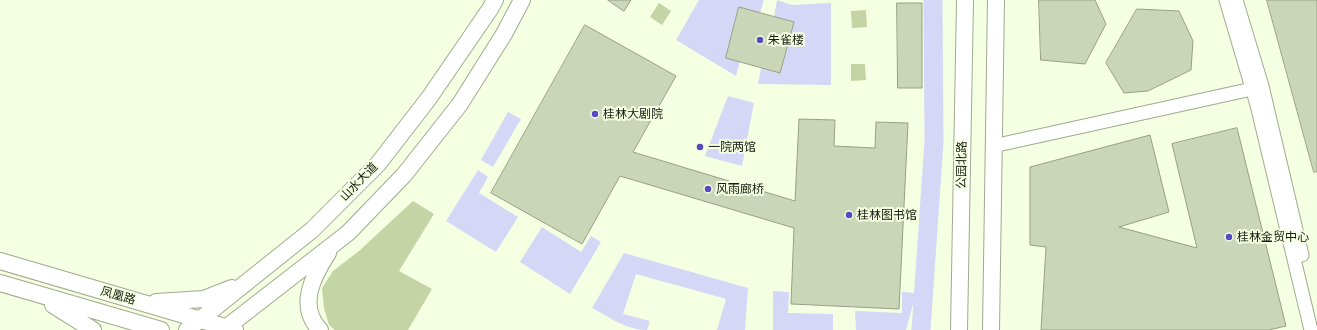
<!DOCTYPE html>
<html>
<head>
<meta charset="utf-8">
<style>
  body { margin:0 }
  canvas { display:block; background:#f5ffe1 }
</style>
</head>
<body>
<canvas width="1317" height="330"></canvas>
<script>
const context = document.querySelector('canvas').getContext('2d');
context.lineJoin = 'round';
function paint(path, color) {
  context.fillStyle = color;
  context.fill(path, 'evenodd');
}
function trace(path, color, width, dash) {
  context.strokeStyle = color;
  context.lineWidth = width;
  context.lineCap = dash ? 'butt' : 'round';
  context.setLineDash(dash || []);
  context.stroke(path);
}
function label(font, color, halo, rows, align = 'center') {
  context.font = font + ' Raleway,"Noto Sans SC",sans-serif';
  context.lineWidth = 4;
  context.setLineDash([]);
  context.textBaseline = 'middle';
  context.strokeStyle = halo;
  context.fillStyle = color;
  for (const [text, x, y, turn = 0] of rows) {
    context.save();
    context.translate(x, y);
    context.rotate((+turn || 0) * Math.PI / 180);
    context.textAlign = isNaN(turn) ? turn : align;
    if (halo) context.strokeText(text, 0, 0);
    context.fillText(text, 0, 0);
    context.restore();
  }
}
const green = new Path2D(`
  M659 3 671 11 662 25 650 17Z
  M866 10 867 27 852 28 851 11Z
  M851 64H865L866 80 851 81Z
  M413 201 434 214 399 271 432 289 408 330H335L329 325 324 308 322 288 333 271 359 251Z`);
const water = new Path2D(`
  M699 0H764L760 13 739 7 726 58 740 62 736 76 676 40Z
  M777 0 792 5 831 3V85L758 84 761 68 780 73 794 22 774 16Z
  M728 96 754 103 742 166 705 156Z
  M508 112 521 119 493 167 481 160Z
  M478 170 488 177 479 193 518 217 496 252 446 221Z
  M542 227 581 252 591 236 601 242 570 294 520 262Z
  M624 253 748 288 745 330H717L726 299 636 274 623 314 650 321 647 330C627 330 609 317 592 308Z
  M773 291 789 292 788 313 833 314V330H773Z
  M902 292 916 293 906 330H856L855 311 902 313Z`);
const river = new Path2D(`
  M921 330 934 142 933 0`);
const building = new Path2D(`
  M608 0H631L624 11Z
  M1039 0H1095L1106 24 1085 64 1041 60Z
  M1267 0H1317V172H1314Z
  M897 3H922V88H898Z
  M739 7 794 22 780 73 726 58Z
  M1137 9 1179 11 1193 41 1191 70 1148 91 1124 93 1106 63Z
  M585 25 676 76 633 152 795 201 799 119 835 120 834 146 875 148 876 122 908 123 899 309 791 304 794 228 620 176 582 244 491 193Z
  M1237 128 1286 326 1269 330H1041L1046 247 1030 245V167L1150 135 1169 212 1119 227 1197 248 1172 144Z`);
const minor = new Path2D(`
  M1226 0 1257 105 1311 330
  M1236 0 1262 86 1302 255
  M993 146 1261 87`);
const major = new Path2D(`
  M0 261 235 330
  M0 283 161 330
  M156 302 204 299 232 288
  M53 305 93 330
  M187 330 312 230 378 164 429 98 490 9 495 0
  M223 330 348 233 404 175 460 104 504 34 522 0
  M320 330C297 306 313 276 328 253
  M959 330 965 0
  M991 330 996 0`);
const markers = [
  [760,40,4,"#554ac2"],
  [595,114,4,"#554ac2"],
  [700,147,4,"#554ac2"],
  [708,189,4,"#554ac2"],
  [849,215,4,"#554ac2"],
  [1229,237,4,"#554ac2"]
];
const poiNames = [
  ["朱雀楼",768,40],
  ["桂林大剧院",603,114],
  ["一院两馆",708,147],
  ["风雨廊桥",716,189],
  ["桂林图书馆",857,215],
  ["桂林金贸中心",1237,237]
];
const streetNames = [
  ["公园北路",962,165,-89],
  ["山水大道",359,182,-46],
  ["凤凰路",118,296,16]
];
paint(green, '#c5d4a4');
paint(water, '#d5d7f6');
trace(river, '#d5d7f6', 19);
paint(building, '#cbd5b8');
trace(building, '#97a085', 1);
trace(minor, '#a1aa8f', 15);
trace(major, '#a1aa8f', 18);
trace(minor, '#fff', 13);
trace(major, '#fff', 16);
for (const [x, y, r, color] of markers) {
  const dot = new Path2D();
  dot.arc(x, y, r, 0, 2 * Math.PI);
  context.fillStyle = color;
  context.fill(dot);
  trace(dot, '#f5ffe1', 1.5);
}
label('12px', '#161a0f', '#f5ffe1', poiNames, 'left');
label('12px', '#161a0f', '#f5ffe1', streetNames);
</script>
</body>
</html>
